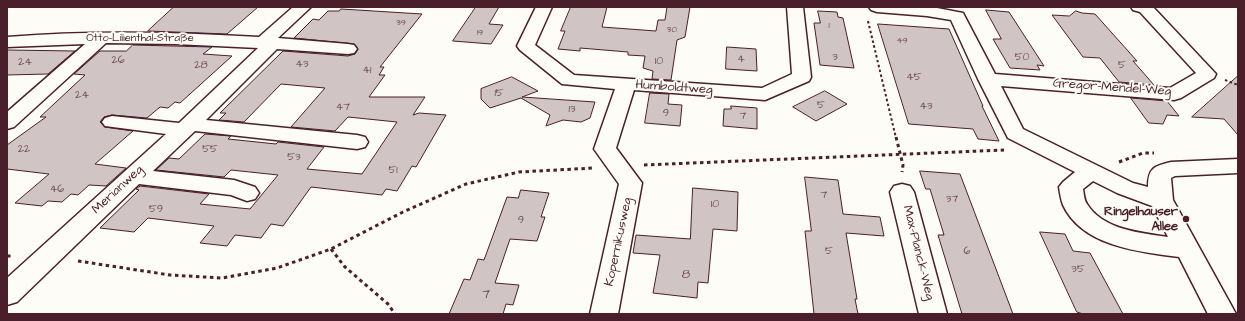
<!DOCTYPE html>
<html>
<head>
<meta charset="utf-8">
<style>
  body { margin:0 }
  #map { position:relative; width:1245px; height:321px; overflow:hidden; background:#fdfcf7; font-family:"Architects Daughter",sans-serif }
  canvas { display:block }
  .frame { position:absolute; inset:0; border:8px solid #4a1f2b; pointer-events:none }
</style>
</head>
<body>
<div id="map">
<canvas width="1245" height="321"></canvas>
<div class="frame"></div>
</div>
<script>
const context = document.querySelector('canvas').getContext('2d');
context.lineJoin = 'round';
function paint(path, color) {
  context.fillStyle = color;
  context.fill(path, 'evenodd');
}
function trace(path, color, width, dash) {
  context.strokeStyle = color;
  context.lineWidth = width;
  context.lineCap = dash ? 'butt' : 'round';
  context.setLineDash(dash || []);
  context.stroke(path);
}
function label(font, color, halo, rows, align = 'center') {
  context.font = font + ' "Architects Daughter",sans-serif';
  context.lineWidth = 4;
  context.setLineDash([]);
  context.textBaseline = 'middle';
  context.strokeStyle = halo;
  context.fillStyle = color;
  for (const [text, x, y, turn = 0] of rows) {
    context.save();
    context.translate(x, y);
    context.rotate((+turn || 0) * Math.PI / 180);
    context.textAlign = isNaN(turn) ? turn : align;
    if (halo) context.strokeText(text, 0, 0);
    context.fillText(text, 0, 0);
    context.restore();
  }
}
const building = new Path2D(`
  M174 7H258L227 34 148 31Z
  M476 7H499L489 24 503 25 491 44 453 41Z
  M571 7H607L602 27 656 31 658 20H665L667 7H690L685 37 677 40 671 80 652 79 653 71 643 68 645 56 628 55V52L580 48V51L558 49 565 31H561Z
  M341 9 422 14 380 67H384L379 75H385L369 97H425L413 115 419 113 446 115 416 167 412 166 397 191 386 189 382 195 311 187 283 226 271 224 261 238 235 235 227 246 200 243 214 226 148 218 134 232 100 228 139 190 136 189 140 186 209 194 200 204 250 209 278 175 231 170 224 177 156 170 169 158 179 159 205 134 231 136 228 139 276 144 278 142 324 147 307 169 362 174 397 122 348 117 335 131 291 127 325 88 281 84 244 122 219 120 226 113H220L283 51 348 56 355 54 358 49 354 44 294 38 313 19 319 20 328 11H339Z
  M986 10 1009 12 1044 66 1037 65 1040 70 1010 68 993 39H1001Z
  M818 11 837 12 838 17 843 18 854 68 820 65 814 23H820Z
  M1076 11 1082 13 1095 14 1137 61H1133L1154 85 1119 82 1100 58 1083 57 1052 15 1069 16Z
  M878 24 949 29 983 106H982L999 141 978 139 973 129 909 124Z
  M133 45 212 47 203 54 232 56 180 103 175 102 168 108 160 107 147 118 112 115 104 117 100 122 105 127 133 131 95 164 126 168 106 186 89 185 78 195 71 194 62 202 48 201 42 206 15 203 49 174 7 169V145L46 117H40L85 75 74 74 100 51H126Z
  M727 47 756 49 757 71 726 69Z
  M7 50 75 51 48 74 7 75Z
  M1238 76V135L1224 119 1192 117Z
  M512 77 538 91 522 97 595 102 590 118 581 122 563 120 546 126 550 115 521 98 490 108 481 99V89Z
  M825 91 847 104 816 121 793 107Z
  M650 93 669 94 668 104 682 105 680 126 645 123Z
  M1131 98 1167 101 1179 116 1167 115 1163 124 1149 123Z
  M731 106 757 108V129L723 126 724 109H731Z
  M920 171 960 174 1013 314H962L938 235H944L930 189H926Z
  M805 177 838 180 843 214 880 217 884 236 846 233 857 299H855L858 314H814L805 231H811Z
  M693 188 738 192 737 231 713 229 708 283 698 282 697 298 653 293 660 255 633 253 636 235 690 239Z
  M521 190 549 193 541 217H545L537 241 510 239 495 283 519 285 513 305 506 304 503 314H449L464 279 470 280 478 259 484 260 507 197 518 198Z
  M1040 232 1065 234 1073 251 1090 253 1123 314H1083L1077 312Z`);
const pathFar1 = new Path2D(`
  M868 21 896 138
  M1225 80 1238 85`);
const path = new Path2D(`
  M896 137 903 165 902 172
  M1119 162 1143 153H1154
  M644 165 1004 150
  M331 249 345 267 388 304 395 314
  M7 256H13
  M78 261 170 275 222 278 277 268 331 249 403 212 466 184 519 172 593 168`);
const minor = new Path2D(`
  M293 7H311L278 38 348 44 354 45 357 49 354 53 348 54 277 49 206 120 357 135 365 137 368 142 365 147 357 149 195 131 153 171 234 180 255 187 259 193 255 199 247 201 231 195 139 184 17 302 7 305V278L166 134 105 126 102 122 105 118 112 116 179 123 258 48 175 44 106 43 14 127 7 129V112L85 44 7 47V37C91 30 175 32 259 37Z
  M536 7H552L535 45 574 75 762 88 792 74 787 7H803L811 77 809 81 765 100 634 90 616 148 642 183 618 314H590L619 184 594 149 615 89 562 84 520 50 517 46Z
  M869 7H932L963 13 995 74 1170 88 1196 73 1140 12 1133 10 1131 7H1153L1216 74 1214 78 1181 98 1174 100 1001 86 1023 129 1133 183 1148 187C1148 168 1154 166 1171 162L1238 159V173L1175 176 1171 178 1173 200 1236 314H1208L1179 257C1139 252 1082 246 1063 205 1061 200 1060 193 1059 187L1063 182 1075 172 1008 138 978 79 951 20 927 16 877 12 871 10ZM1093 181 1117 193 1152 206 1168 237C1141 233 1103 230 1087 204 1084 200 1084 194 1083 189Z
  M902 184 910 186 914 192 947 314H919L890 192 894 186Z`);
const markers = [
  [1186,219,4,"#4a1f2b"]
];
const farNumbernames = [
  ["39",401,23],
  ["1",829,26],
  ["30",672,30],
  ["19",480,33],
  ["49",902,41]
];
const farStreetnames = [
  ["Otto-Lilienthal-Straße",140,39]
];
const numberNames = [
  ["3",835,58],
  ["50",1022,58],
  ["4",741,60],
  ["26",118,61],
  ["10",659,62],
  ["24",25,63],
  ["43",302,65],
  ["28",201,66],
  ["5",1122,66],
  ["41",367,71],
  ["45",914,78],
  ["15",499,94],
  ["24",82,96],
  ["5",821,106],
  ["43",926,107],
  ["47",343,108],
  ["13",572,110],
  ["9",666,114],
  ["7",743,117],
  ["22",24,150],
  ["55",210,150],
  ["53",294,158],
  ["51",393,171],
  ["46",57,190],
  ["7",824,196],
  ["37",952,200],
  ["10",715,205],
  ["59",156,210],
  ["9",521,221],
  ["5",829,252],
  ["6",967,252],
  ["35",1078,270]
];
const streetNames = [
  ["Humboldtweg",674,88,4],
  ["Gregor-Mendel-Weg",1112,88,4],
  ["Merianweg",118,190,-43],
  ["Kopernikusweg",619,242,-78],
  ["Max-Planck-Weg",918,253,76]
];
const poiNames = [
  ["Ringelhauser",1178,212],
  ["Allee",1178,227]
];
const nearNumbernames = [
  ["8",686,275],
  ["7",486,295]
];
paint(building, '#d0c5c4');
trace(building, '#4a1f2b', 1);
trace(minor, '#4a1f2b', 3);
trace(pathFar1, '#4a1f2b', 2, [2.5, 2.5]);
trace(path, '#4a1f2b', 3, [3.5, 3.5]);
paint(minor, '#fdfcf7');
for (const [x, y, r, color] of markers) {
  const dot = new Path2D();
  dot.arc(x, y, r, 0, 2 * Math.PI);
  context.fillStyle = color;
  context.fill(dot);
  trace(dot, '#fdfcf7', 1.5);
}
label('9px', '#6c4851', null, farNumbernames);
label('11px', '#4a1f2b', '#fdfcf7', farStreetnames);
label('11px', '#6c4851', null, numberNames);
label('13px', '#4a1f2b', '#fdfcf7', streetNames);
label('bold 13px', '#4a1f2b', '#fdfcf7', poiNames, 'right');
label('13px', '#6c4851', null, nearNumbernames);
</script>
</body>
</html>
